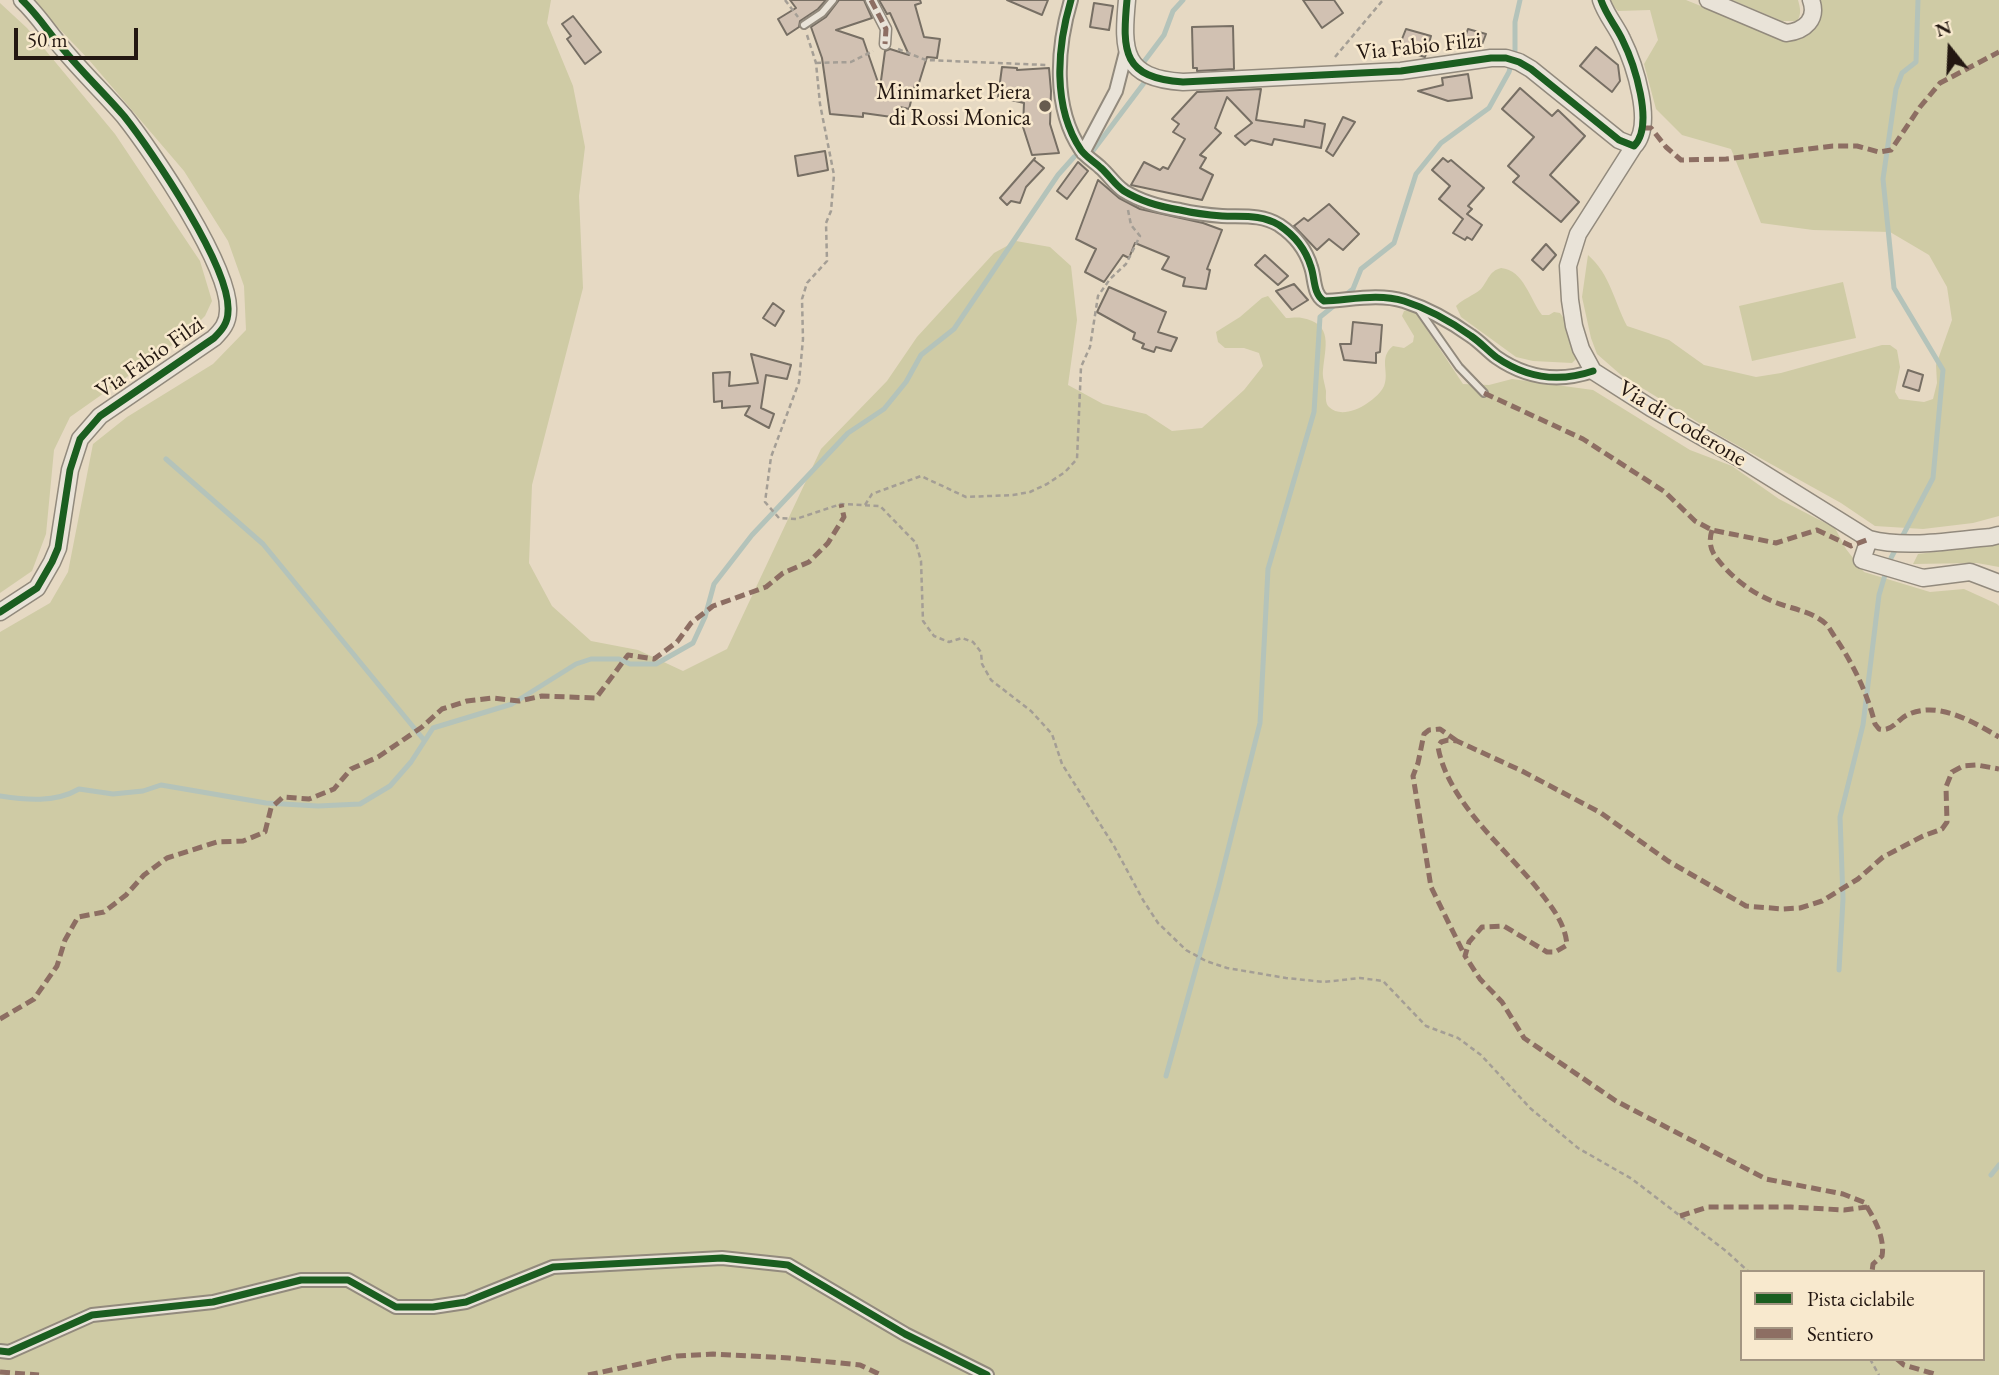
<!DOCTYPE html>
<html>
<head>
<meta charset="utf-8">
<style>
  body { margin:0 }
  #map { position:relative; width:1999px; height:1375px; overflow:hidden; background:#e6d9c3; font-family:"EB Garamond",serif }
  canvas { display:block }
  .legend { position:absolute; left:1740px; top:1270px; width:245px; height:91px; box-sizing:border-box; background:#f8e9ce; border:2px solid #a39582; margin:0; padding:9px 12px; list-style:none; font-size:21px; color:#231711 }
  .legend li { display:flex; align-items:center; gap:14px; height:35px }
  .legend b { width:35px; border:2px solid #a39582 }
  .north { position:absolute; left:1915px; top:14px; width:70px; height:70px; -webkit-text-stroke:5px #f8e9ce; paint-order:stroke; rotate:342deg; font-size:19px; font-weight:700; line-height:28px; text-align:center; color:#231711 }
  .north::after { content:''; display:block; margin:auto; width:24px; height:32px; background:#231711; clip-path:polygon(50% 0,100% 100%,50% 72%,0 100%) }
  .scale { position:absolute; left:14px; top:28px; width:124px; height:32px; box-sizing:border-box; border:4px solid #231711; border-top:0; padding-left:9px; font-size:21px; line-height:24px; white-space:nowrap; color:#231711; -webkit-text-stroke:5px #f8e9ce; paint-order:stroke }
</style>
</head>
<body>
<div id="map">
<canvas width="1999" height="1375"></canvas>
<ul class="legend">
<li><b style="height:9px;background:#1b5e20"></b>Pista ciclabile</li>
<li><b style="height:9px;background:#8d6e63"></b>Sentiero</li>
</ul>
<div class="north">N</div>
<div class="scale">50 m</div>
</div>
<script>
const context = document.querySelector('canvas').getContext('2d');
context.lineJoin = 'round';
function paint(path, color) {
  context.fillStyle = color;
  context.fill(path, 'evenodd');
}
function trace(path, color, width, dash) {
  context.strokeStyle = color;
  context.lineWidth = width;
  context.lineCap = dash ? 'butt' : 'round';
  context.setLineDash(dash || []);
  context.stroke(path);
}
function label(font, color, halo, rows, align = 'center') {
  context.font = font + ' "EB Garamond",serif';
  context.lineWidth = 5;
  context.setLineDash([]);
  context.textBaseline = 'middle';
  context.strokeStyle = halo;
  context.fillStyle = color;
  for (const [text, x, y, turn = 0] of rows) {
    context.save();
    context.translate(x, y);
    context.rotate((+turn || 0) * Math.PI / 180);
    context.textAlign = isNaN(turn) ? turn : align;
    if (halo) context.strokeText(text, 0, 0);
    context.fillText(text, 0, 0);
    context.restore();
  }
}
const green = new Path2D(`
  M32 0H551L547 23 573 86 585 147 579 196 583 288 532 485 529 563 552 606 591 641 638 650 683 671 727 649 821 449 887 381 917 337 994 253 1016 241 1050 247 1071 266 1077 320 1068 385 1103 404 1146 414 1172 431 1202 428 1244 390 1263 366 1259 353 1244 348H1225L1218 342 1216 332 1240 317 1262 298 1268 296 1286 318C1292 318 1297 317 1302 318 1334 324 1325 347 1323 370 1322 377 1325 384 1326 391 1326 397 1325 403 1329 407 1344 422 1377 401 1384 386 1390 372 1378 358 1393 346L1404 348 1413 342 1414 336 1402 316 1404 311C1414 309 1417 314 1422 322L1463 384 1489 385 1512 379 1593 390 1690 450 1732 466 1779 499 1835 528 1846 549 1864 572 1930 592 1964 589 1997 604 1999 606V1375H0V632L50 603 68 572 93 444 127 417 213 364 246 330 244 286 228 241 184 171 89 60ZM1742 1272H1983V1359H1742Z
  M1608 0H1686L1787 41 1799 39 1817 27 1819 18 1816 0H1999V516L1973 523 1923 529 1875 526 1841 503 1717 434 1621 375 1597 354 1591 338 1582 297 1588 255C1610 274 1614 301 1627 326L1669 340 1704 365 1756 377 1781 373 1882 345H1890L1897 350 1900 367 1895 392 1899 399 1924 402 1933 399 1937 383 1936 365 1952 320 1947 287 1929 255 1890 232 1813 230 1761 223 1731 149 1682 135 1656 109 1644 64 1658 40 1650 10 1618 11Z
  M1732 0H1798C1800 7 1802 14 1797 21H1782Z
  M0 3 27 28 115 134 200 261 212 301 205 316 185 336 70 417 54 450 46 534 32 571 0 593Z
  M1501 268C1524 270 1530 300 1542 315H1549L1554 312 1560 313C1570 326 1576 341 1577 358L1572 363 1533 361 1516 357 1461 317 1456 306C1464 298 1473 296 1481 289 1488 281 1489 271 1501 268Z
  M1843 282 1856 338 1752 361 1739 306Z
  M1999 544V567L1977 563 1913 564 1918 554Z`);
const stream = new Path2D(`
  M1143 63 1164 35 1173 11 1183 0
  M1092 152 1144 83
  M1343 297 1353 289 1361 269 1394 243 1416 174 1441 143 1489 108 1509 72 1515 50V22L1520 0
  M166 459 263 544 424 740
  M1891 558 1933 478 1943 370 1894 288 1883 179 1896 89 1902 73 1916 62 1918 0
  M0 796C26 800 55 803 79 789L113 794 143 791 161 785 266 803 318 806 360 804 390 786 411 762 433 728 512 704 576 664 591 659H619L630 664H656L693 643 705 617 714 584 752 535 848 433 884 409 906 382 921 355 954 329 1058 175 1074 157
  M1839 970 1843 899 1840 817 1863 725 1879 595 1885 575
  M1166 1076 1218 889 1260 723 1268 569 1314 412 1320 317 1336 304
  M1991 1175 1999 1165`);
const building = new Path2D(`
  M790 0H826L818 9 800 21 799 27 787 35 778 19 796 8Z
  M839 0H864L872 18 836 30 863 39 880 88 885 51 890 49 909 55 890 13 887 14 879 0H920L921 3 915 5 924 37 940 39 937 58 927 57 918 86 915 85 909 109 900 107 899 118 863 113V117L830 114 822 58 811 27 826 17Z
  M1007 0H1048L1042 15Z
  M1303 0H1334L1343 13 1322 28Z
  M1094 3 1113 6 1109 30 1090 27Z
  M573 16 601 52 585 64 567 39 571 36 562 24Z
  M1233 26 1234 69 1197 71V68H1193L1192 27Z
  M1406 29 1431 36 1425 57 1398 49Z
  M1468 29 1486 34 1481 47 1463 42Z
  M1596 47 1618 65 1620 81 1612 92 1580 66Z
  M1002 67 1017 68V70L1049 68 1051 91 1050 124 1059 153 1032 155 1023 127 1024 103 998 97Z
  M1468 74 1472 98 1448 101 1418 91 1443 85 1442 78Z
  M1520 88 1552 116 1558 110 1585 136 1550 175 1579 202 1561 222 1513 182 1519 176 1508 166 1534 137 1502 109Z
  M1261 89 1256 120 1304 127 1305 120 1325 124 1321 148 1274 139 1272 145 1251 140 1245 145 1235 136 1252 123 1227 97 1215 128 1221 133 1200 155 1206 158 1200 168 1213 175 1202 200 1131 185 1144 162 1160 170 1163 167 1168 169 1185 139 1173 132 1179 124 1172 119 1197 92Z
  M1343 117 1355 122 1333 156 1326 151Z
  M825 151 828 170 798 176 795 156Z
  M1035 158 1034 160 1044 168 1026 187 1020 203 1011 201 1007 205 1000 198Z
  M1443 158 1448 162 1451 160 1484 188 1468 206 1472 209 1467 214 1482 225 1472 240 1467 237 1465 240 1453 233 1463 219 1439 199 1450 186 1432 170Z
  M1078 162 1088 171 1067 199 1057 191Z
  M1098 180 1119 198 1140 209 1203 223 1222 230 1207 269 1210 270 1206 289 1183 286 1185 278 1162 269 1169 257 1135 243 1129 258 1123 255 1104 282 1085 272 1096 249 1076 239Z
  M1329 204 1359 234 1343 250 1329 239 1317 250 1294 226 1304 218 1308 221Z
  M1546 244 1556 255 1543 270 1532 260Z
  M1265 255 1288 276 1278 285 1255 265Z
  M1294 284 1308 300 1292 310 1276 291Z
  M1109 287 1166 312 1158 332 1177 338 1171 351 1156 347 1154 352 1142 348 1144 344 1133 339 1135 333 1097 312Z
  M773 303 784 311 775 326 763 318Z
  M1353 322 1382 325 1380 352 1376 353V363L1344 360 1340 344H1351Z
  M751 354 791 365 787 379 766 375 761 408 774 414 769 428 745 415 750 406 722 408V401L714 402 713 373 730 372 729 386 758 383Z
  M1908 370 1923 375 1919 391 1903 386Z`);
const path = new Path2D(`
  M785 0 798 17
  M807 35 816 63 820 104 834 175 831 211 826 223 827 261 807 283 802 299 803 339 799 382 771 457 765 502 779 518 796 519 841 504 880 506 916 543 921 561 923 621 934 636 949 642 962 638 973 642 981 652 982 664 991 680 1031 711 1052 734 1062 764 1114 846 1143 900 1158 923 1186 950 1206 961 1227 968 1286 978 1324 982 1360 978 1383 981 1426 1026 1458 1038 1481 1055 1530 1108 1578 1148 1632 1179 1726 1251 1749 1272
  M898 49 926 60 1046 65
  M1335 57 1383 0
  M816 63 851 62 873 51
  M865 505 872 494 921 476 966 497 1013 495 1030 492 1047 484 1065 472 1077 459 1081 367 1090 347 1098 296 1110 279 1126 264 1140 236 1131 225 1128 210
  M1870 1359 1879 1375`);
const service = new Path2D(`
  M804 25 822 13 833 0
  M1419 310 1459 367 1484 393`);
const pedestrian = new Path2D(`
  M871 0 886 29 885 44`);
const minor = new Path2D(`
  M1071 0C1057 47 1052 107 1081 150 1086 157 1095 162 1101 168 1109 175 1115 185 1124 191 1140 201 1161 207 1180 210 1193 213 1208 215 1222 216 1242 217 1261 214 1279 225 1294 235 1306 250 1311 267 1315 278 1313 294 1324 301 1350 300 1378 293 1404 301 1429 309 1450 321 1471 336 1480 342 1487 350 1496 357 1526 378 1558 383 1593 371
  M1083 153 1116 91 1126 52
  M0 1351 9 1352 92 1315 213 1302 301 1280H348L396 1307H433L466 1302 553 1267 722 1258 788 1265 905 1334 987 1375`);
const tertiary = new Path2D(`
  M1127 0C1122 52 1123 78 1183 82L1401 71 1491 58H1506L1519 62 1531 69 1619 140 1634 146C1655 125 1634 63 1622 39 1616 26 1606 15 1601 0
  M1708 0 1786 33C1805 31 1818 19 1811 0
  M1634 146 1578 234 1568 266 1570 300 1574 326 1581 349 1593 371 1651 408 1739 458 1869 539C1908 549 1952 540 1991 537L1999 535
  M1869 539 1862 560 1923 578 1970 572 1999 583
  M0 612 37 588 52 562 58 548 70 470 80 439 100 416 214 338C222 330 228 323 228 311 231 268 152 151 124 116 104 93 82 72 63 49 49 33 38 15 22 0`);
const quiet = new Path2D(`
  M871 0 886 29 885 44
  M1643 128H1651L1666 147 1681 160 1726 159 1833 146H1857L1879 152 1891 150 1920 107 1940 83 1999 52
  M1484 393 1583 439 1665 492 1695 521 1712 530 1776 543 1817 530 1851 546 1869 539
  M1712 530C1707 547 1713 555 1725 568 1740 584 1756 595 1777 603 1793 609 1813 612 1826 624 1829 627 1832 633 1835 637 1853 664 1867 692 1875 724L1879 729C1892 732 1897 720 1907 715 1938 700 1973 722 1999 737
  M1457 741 1440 729 1429 730 1424 734 1418 763 1413 776 1431 887 1465 956
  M0 1019 34 999 57 966 65 940 78 917 104 912 126 895 144 875 167 858 217 842 243 841 265 832 271 808 283 797 309 799 334 789 351 769 378 757 422 727 442 709 467 701 493 698 519 701 542 696 596 698 628 655 654 659 677 642 691 623 713 606 766 587 783 573 809 562 828 543 844 517 841 504
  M1867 1207C1876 1221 1885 1240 1882 1256L1873 1264 1872 1272
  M1680 1216 1708 1207H1791L1844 1210 1867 1207 1866 1203 1843 1194 1766 1179 1616 1101 1524 1038 1502 1002 1480 979 1465 956 1469 942 1482 927 1504 926 1547 952H1555L1567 945C1565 922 1551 906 1537 888 1504 847 1448 802 1438 747L1441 742 1448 740 1457 741 1522 771 1601 813 1668 861 1746 906 1783 909 1800 908 1822 901 1858 879 1883 857 1923 836 1942 829 1947 822 1946 787 1952 772 1963 766 1977 765 1999 769
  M1897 1359 1904 1365 1938 1375
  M0 1372 39 1375
  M588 1375 677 1356 713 1354 789 1358 860 1365 881 1375`);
const cycleway = new Path2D(`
  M1071 0C1057 47 1052 107 1081 150 1086 157 1095 162 1101 168 1109 175 1115 185 1124 191 1140 201 1161 207 1180 210 1193 213 1208 215 1222 216 1242 217 1261 214 1279 225 1294 235 1306 250 1311 267 1315 278 1313 294 1324 301 1350 300 1378 293 1404 301 1429 309 1450 321 1471 336 1480 342 1487 350 1496 357 1526 378 1558 383 1593 371
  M1127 0C1122 52 1123 78 1183 82L1401 71 1491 58H1506L1519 62 1531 69 1619 140 1634 146C1655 125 1634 63 1622 39 1616 26 1606 15 1601 0
  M0 612 37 588 52 562 58 548 70 470 80 439 100 416 214 338C222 330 228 323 228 311 231 268 152 151 124 116 104 93 82 72 63 49 49 33 38 15 22 0
  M0 1351 9 1352 92 1315 213 1302 301 1280H348L396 1307H433L466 1302 553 1267 722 1258 788 1265 905 1334 987 1375`);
const markers = [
  [1045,106,7,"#675b4f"]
];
const streetNames = [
  ["Via Fabio Filzi",1419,47,-6],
  ["Via Fabio Filzi",150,358,-35],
  ["Via di Coderone",1682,424,31]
];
const poiNames = [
  ["Minimarket Piera",1031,93],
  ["di Rossi Monica",1031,119]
];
paint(green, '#cfcba5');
trace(stream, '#b4c3ba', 5);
paint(building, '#d1c1b2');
trace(building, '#776f64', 2);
trace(service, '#928a7d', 10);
trace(pedestrian, '#928a7d', 13);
trace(minor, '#928a7d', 16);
trace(tertiary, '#928a7d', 19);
trace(path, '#a49e95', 2.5, [5, 3.5]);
trace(service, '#e9e3d8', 6);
trace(pedestrian, '#e9e3d8', 10);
trace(minor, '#e9e3d8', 12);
trace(tertiary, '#e9e3d8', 16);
trace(quiet, '#8d6e63', 5, [10, 5]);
trace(cycleway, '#1b5e20', 7);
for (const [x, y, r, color] of markers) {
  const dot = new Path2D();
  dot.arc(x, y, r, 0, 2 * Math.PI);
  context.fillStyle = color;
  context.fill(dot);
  trace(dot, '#f8e9ce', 2.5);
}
label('23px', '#231711', '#f8e9ce', streetNames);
label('23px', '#231711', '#f8e9ce', poiNames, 'right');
</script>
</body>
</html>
